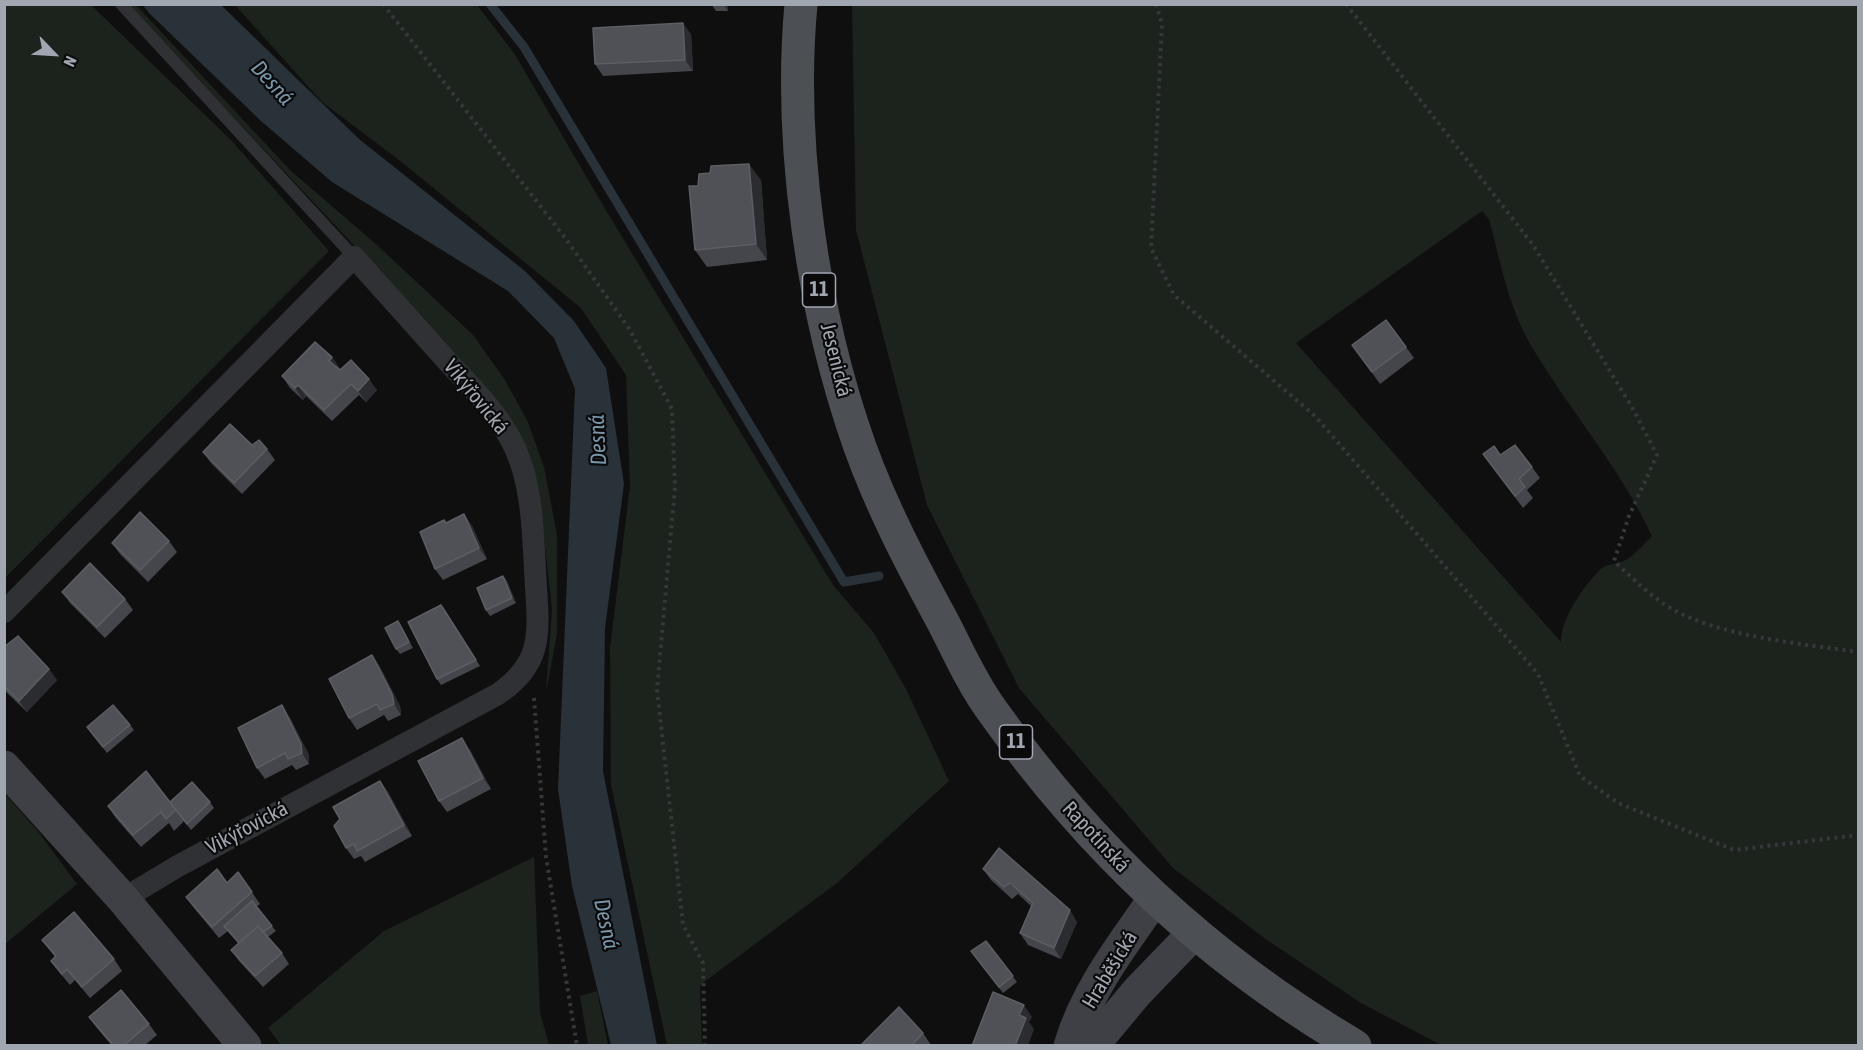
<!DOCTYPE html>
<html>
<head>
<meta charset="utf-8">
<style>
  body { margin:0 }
  #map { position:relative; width:1863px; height:1050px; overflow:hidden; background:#0f0f10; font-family:"Asap Condensed",sans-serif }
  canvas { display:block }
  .frame { position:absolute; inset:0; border:6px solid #a1a7b1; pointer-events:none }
  .north { position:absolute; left:24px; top:24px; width:60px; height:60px; -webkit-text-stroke:4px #0a0a0b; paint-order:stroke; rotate:115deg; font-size:16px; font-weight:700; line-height:24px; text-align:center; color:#a1a7b1 }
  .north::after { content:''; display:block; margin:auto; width:21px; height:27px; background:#a1a7b1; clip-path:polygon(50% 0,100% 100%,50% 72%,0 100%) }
</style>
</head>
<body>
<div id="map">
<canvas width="1863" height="1050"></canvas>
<div class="frame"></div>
<div class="north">N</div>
</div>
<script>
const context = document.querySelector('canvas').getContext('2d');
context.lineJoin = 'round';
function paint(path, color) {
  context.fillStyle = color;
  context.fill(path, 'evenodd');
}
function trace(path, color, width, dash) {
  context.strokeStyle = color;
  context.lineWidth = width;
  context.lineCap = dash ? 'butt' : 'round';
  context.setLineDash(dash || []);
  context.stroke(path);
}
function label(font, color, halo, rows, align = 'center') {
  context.font = font + ' "Asap Condensed",sans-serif';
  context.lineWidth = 4.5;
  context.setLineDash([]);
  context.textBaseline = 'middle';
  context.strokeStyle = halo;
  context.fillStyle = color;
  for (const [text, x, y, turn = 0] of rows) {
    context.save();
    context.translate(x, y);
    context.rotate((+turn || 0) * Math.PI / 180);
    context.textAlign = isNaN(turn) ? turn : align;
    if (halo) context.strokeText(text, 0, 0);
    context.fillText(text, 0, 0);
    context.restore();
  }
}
const green = new Path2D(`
  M5 4 91 5 231 140 329 251 5 578Z
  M128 5H136L290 170 377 245 473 335 505 380 527 420 544 467 557 535V634L546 693 552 609 544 537 533 485 396 290Z
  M235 5H477L514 53 607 212 833 585 874 633 906 689 949 781 837 883 700 985 702 1045H667L611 785 610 648 630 486 626 375 581 308 399 160 322 102Z
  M852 5H1858V1045H1441L1361 1003 1264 938 1173 868 1019 688 927 505 856 230ZM1482 211 1489 219C1500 260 1508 305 1529 342 1568 409 1618 464 1652 536 1645 543 1636 553 1628 559 1620 564 1608 563 1601 569 1584 585 1560 620 1561 642L1296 343Z
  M5 794 37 830 77 884 5 944Z
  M534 857 540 1012 549 1045H281L268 1028 384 931Z
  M597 991 608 1045H588L580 996Z`);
const water = new Path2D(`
  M143 5H221L359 139 525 271 574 321 606 368 624 484 605 628 603 771 657 1045H611L572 886 558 789 575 389 554 338 508 291 332 182 261 121 149 13Z`);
const stream = new Path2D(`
  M490 4 524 47 844 582 879 576`);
const path = new Path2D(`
  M383 4 566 239 630 330 672 409 675 487 657 689 683 925 703 963 705 1046
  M1156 4 1162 24 1151 248 1174 295 1315 416 1538 674 1580 776 1618 803 1734 850 1858 835
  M1346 4 1533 245 1633 409 1657 455 1629 516 1614 561C1631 577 1647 593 1667 606 1714 636 1803 644 1858 652
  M534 698 546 857 577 1046`);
const lane = new Path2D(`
  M121 4 354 257`);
const street = new Path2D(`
  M4 612 354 257C385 292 417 327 448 362 473 389 500 415 515 448 534 489 533 542 536 587 539 635 542 664 498 694L178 866 123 899`);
const secondary = new Path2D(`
  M4 767 123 899 245 1046
  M1070 1046C1086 991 1123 944 1155 898
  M1092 1046 1137 992 1193 934`);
const primary = new Path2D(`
  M801 4C788 145 813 315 860 447 882 508 912 565 943 622 958 651 972 683 991 709 1091 850 1207 958 1355 1046`);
const wall = new Path2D(`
  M710 4H736L728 5V11H716L712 5Z
  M691 34 693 71 603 76 595 64Z
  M761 180 767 260 707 267 695 250 698 186Z
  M1352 345 1406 347 1414 358 1380 384Z
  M332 357 340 369 377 390 366 402 359 395 332 421 306 396 303 400 290 388 282 376Z
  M252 445 267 449 275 460 242 494 211 463 203 452Z
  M1483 454 1500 455 1532 467 1540 478 1527 490 1533 498 1523 508Z
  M464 514 472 526 487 559 443 580 435 569 446 523Z
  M169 541 177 552 148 582 120 554 112 543Z
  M503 576 507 581 516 603 490 616 486 610Z
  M62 592 125 599 133 610 105 638 70 603Z
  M445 610 480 666 441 685 437 679Z
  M402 627 413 648 400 654 396 649Z
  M4 647 57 680 27 712 4 690Z
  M372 655 380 667 400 706 401 715 388 721 384 715 357 730 349 718Z
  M289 716 309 755V764L296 770 292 765 265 779 257 768Z
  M130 725 134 730 107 753 87 727Z
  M470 750 491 789 447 812 439 801Z
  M380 781 388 792 412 836 365 862 361 856 354 859 346 848Z
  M170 802H210L214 808 191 830 183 820 184 821 174 831 169 823 141 847 115 817 108 806Z
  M983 869 1077 922 1061 959 1028 945 1020 933 1031 906 1018 894 1012 899 991 880Z
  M238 872 260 904 256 907 276 931 268 937 282 953 289 964 263 987 239 961 231 950 239 943 228 931 219 938 194 908 186 897 227 883Z
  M42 940 114 959 122 971 90 998 75 980 70 985 59 972 51 961 55 957Z
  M986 941 1017 982 1003 993 975 957Z
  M89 1017 149 1024 157 1035 144 1046H112L97 1028Z
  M923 1033 931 1045 930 1046H861Z`);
const shadedWall = new Path2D(`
  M724 4 728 5V11L724 5Z
  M683 23 691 34 693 71 685 60Z
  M749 164 761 180 767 260 756 244Z
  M332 357 340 369 337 372 329 361Z
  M369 379 377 390 366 402 358 391Z
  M298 385 306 396 303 400 295 388Z
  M464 514 472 526 487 559 479 548Z
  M503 576 507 581 516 603 512 598Z
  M398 621 402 627 413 648 409 642Z
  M372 655 380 667 400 706 401 715 394 704Z
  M49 669 57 680 27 712 19 701Z
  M282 705 289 716 309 755V764L302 753Z
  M462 738 470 750 491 789 483 778Z
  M380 781 388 792 412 836 404 825Z
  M1070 910 1077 922 1061 959 1054 948Z
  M1024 1005 1032 1017 1029 1022 1034 1029 1028 1046H1015L1019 1015Z`);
const building = new Path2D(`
  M683 23 685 60 595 64 593 28Z
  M749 164 756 244 695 250 689 186H698L699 174 710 173 711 166Z
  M1386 320 1406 347 1372 372 1352 345Z
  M315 342 332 357 329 361 340 370 351 360 369 379 358 391 351 384 324 410 298 385 295 388 282 376Z
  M230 424 252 445 259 440 267 449 234 483 203 452Z
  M1515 445 1532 467 1519 479 1525 487 1515 496 1483 454 1494 446 1500 455Z
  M140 512 169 541 140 570 112 543Z
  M464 514 479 548 435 569 420 532 444 520 446 523Z
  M90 563 125 599 97 627 62 592Z
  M503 576 512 598 486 610 477 588Z
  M441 605 476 660 437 679 408 622Z
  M398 621 409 642 396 649 385 628Z
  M18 636 49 669 19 701 4 686V647Z
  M372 655 392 694 394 704 380 710 377 704 349 718 329 679Z
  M113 705 130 725 103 747 87 727Z
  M282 705 301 744 302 753 288 759 285 753 257 768 238 728Z
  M462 738 483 778 439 801 418 761Z
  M146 771 176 810 166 819 161 812 133 835 108 806Z
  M380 781 404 825 357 851 354 844 346 848 334 826 340 819 333 807Z
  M192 782 210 802 187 824 170 802Z
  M999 848 1070 910 1054 948 1020 933 1033 903 1010 883 1004 887 983 869Z
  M217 869 227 883 238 872 252 892 212 927 186 897Z
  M252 901 272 926 263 932 258 926 239 943 224 926Z
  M74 912 114 959 82 987 67 969 62 974 51 961 56 956 42 940Z
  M258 926 282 953 255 976 231 950Z
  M986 941 1013 976 999 987 971 951Z
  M121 990 149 1024 123 1046H114L89 1017Z
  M993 992 1024 1005 1019 1015 1026 1018 1015 1046H972Z
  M899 1007 923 1033 911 1046H861V1045Z`);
const shields = [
  [819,290,33],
  [1016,742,33]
];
const shieldNames = [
  ["11",819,290],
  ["11",1016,742]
];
const streetNames = [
  ["Jesenická",836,360,76],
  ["Vikýřovická",476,397,51],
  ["Vikýřovická",247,828,-28],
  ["Rapotínská",1096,837,47],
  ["Hraběšická",1110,970,-59]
];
const waterNames = [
  ["Desná",272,83,48],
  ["Desná",598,440,-93],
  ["Desná",606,924,78]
];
paint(green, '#1c231c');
paint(water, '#293238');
trace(stream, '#293238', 9);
trace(path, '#36383c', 4, [3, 4.5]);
trace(lane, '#303135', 12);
trace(street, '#303135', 22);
trace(secondary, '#3e4045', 33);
trace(primary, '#4c4f54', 33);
paint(wall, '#45464b');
paint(shadedWall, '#2b2c2f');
paint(building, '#4f5156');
trace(building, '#5c5e64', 1.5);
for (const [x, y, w] of shields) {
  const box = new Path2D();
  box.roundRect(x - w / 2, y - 17, w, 34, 4.5);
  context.fillStyle = '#0a0a0b';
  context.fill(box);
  trace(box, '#a1a7b1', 1.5);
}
label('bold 20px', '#a1a7b1', null, shieldNames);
label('21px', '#a1a7b1', '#0a0a0b', streetNames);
label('italic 22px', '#7897ab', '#0a0a0b', waterNames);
</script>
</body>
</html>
